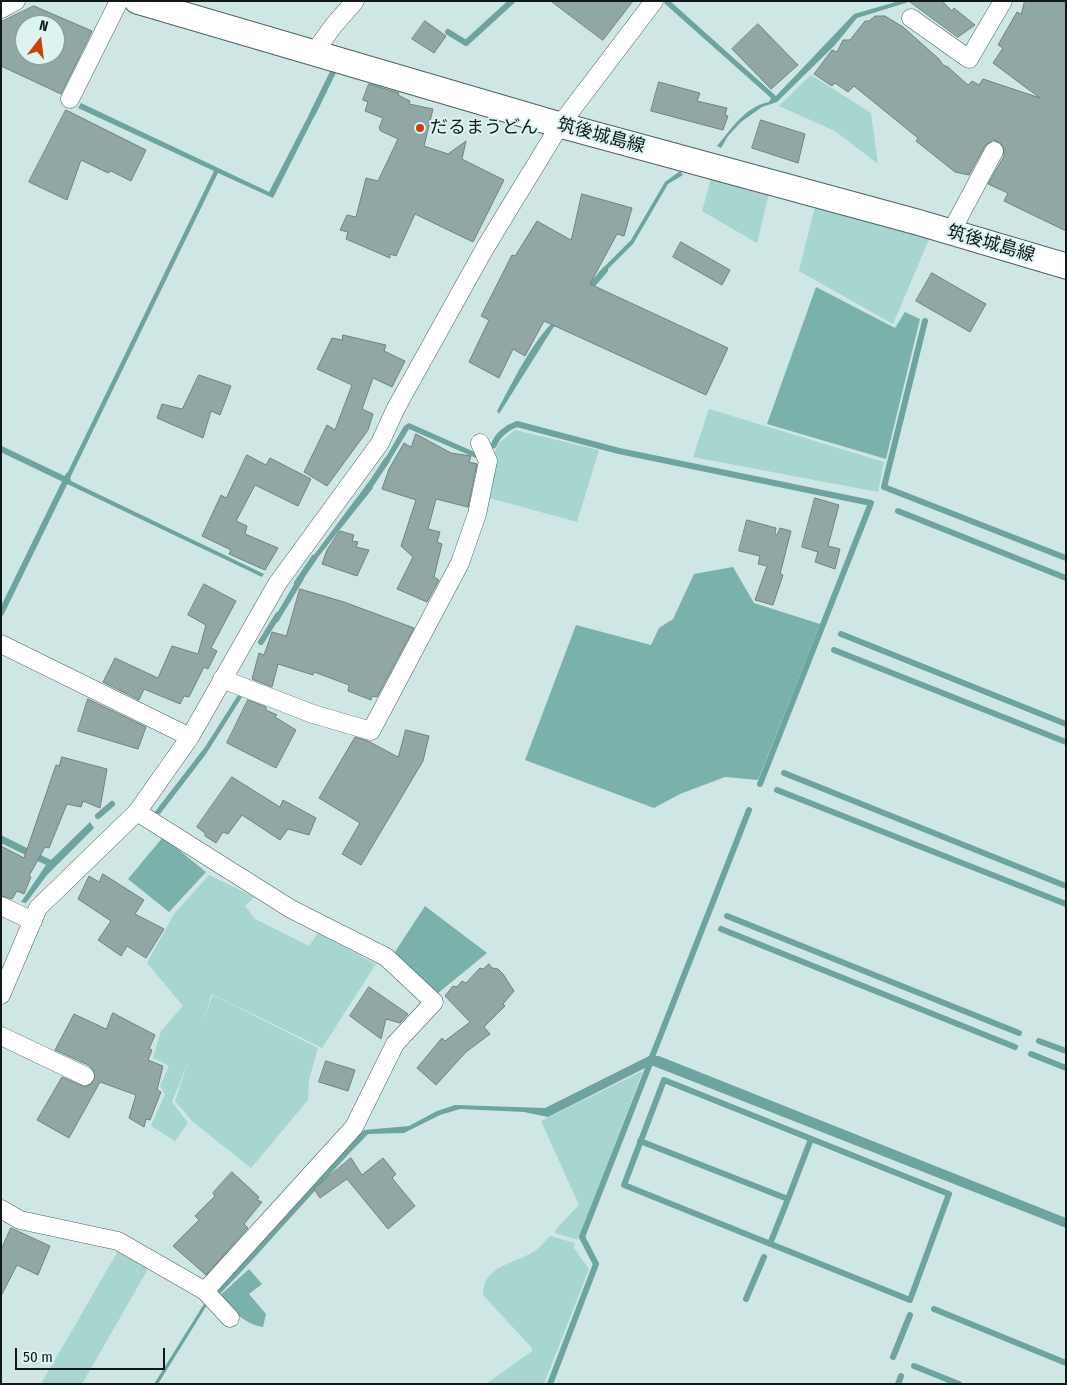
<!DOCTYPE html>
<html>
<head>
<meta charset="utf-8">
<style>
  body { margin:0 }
  #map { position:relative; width:1067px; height:1385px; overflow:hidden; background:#cee6e4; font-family:"Fira Sans Condensed",sans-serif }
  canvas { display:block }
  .frame { position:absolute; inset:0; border:2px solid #111918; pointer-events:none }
  .north { position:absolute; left:15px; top:15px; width:50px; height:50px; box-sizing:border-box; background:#dbf4f1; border:1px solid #8a9c9a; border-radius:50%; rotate:15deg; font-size:14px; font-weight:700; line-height:20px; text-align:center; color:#111918 }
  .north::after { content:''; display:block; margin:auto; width:18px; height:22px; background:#c84207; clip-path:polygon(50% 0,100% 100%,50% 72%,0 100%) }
  .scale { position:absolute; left:15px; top:1348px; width:150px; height:22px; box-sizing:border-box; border:2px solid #111918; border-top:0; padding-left:6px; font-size:15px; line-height:18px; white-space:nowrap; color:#111918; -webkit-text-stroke:4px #dbf4f1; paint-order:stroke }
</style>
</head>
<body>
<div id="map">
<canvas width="1067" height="1385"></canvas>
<div class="frame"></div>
<div class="north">N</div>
<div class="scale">50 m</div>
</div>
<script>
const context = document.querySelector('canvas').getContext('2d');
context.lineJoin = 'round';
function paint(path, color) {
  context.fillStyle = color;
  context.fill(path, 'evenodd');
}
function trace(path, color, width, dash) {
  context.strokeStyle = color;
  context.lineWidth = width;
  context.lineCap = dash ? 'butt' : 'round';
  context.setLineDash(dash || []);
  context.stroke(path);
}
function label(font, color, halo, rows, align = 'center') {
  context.font = font + ' "Fira Sans Condensed","Noto Sans JP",sans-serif';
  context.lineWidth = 4;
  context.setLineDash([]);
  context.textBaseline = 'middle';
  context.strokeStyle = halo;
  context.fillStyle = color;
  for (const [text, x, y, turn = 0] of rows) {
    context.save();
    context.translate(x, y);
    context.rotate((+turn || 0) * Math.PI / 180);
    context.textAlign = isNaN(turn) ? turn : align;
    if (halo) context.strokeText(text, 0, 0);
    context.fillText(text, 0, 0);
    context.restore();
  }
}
const green = new Path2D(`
  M811 75 871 113 878 164 835 131 779 106Z
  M712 176 769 193 757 243 702 211Z
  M815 206 930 237 893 324 799 271Z
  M709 409 884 462 878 492 693 457Z
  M515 430 599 450 577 522 486 497 494 454 499 443Z
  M209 875 254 897 245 906 255 919 309 946 318 933 376 964 322 1048 212 994 203 1021 213 995 318 1048 309 1080 308 1100 251 1168 193 1122 175 1101 188 1062 172 1102 188 1123 175 1141 151 1126 165 1094 160 1086 169 1066 153 1058 161 1031 183 1006 147 963 174 914Z
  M643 1071 578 1240 555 1233 557 1228 579 1205 541 1121Z
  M550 1236 575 1243 574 1248 589 1269 544 1384H486L532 1351V1348L483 1295C483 1265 513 1265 533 1252 539 1249 545 1241 550 1236Z
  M118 1251 148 1269 82 1384H41Z`);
const forest = new Path2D(`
  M816 287 895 328 905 312 920 319 886 459 767 424Z
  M733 567 754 603 820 624 758 780 725 777 680 794 654 808 525 760 576 625 651 645 659 628 673 619 694 574Z
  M163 837 206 872 169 912 128 879Z
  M425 906 487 953 437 994 393 955Z
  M249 1269 262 1284 249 1294 266 1314 263 1327C244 1324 232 1310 218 1297Z`);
const water = new Path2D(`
  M666 1H670L776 96 854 14 899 1H912L857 18 835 45 777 102 762 107 741 122 728 136 721 148 717 146C732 128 745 107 769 102L771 98 664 3Z
  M81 103 269 192 313 107 318 109 273 198 218 173 69 480 264 574 262 577 63 482 214 171 78 108Z
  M680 171 683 175 668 184 633 244 601 276 598 273 631 240 665 182Z
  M587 293 553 328 499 414 497 411C513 382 531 343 555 320 565 310 577 302 587 293Z
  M409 423 479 454 476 458 409 429 386 467 382 464 404 426Z
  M367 484 373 488 311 566 308 563Z
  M299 576 304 579 278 622 273 620Z
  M238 695 242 697 206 754 160 814 154 813 205 747Z
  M90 822 94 828 47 875 26 903 21 902 46 865 1 843V835L51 860Z
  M649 1056H659L1066 1218V1228L651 1065 548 1117 524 1112 460 1109 440 1115 404 1133 368 1134C316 1187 269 1244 217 1297L215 1294 364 1130 409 1126 437 1111 455 1105 545 1108Z
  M204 1304 207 1305 158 1384H154Z`);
const stream = new Path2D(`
  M448 32 466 43 512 1
  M312 115 336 66
  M587 291 605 270
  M925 321 884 487 1066 558
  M1 449 68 481
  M484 450 494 445C497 435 508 427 517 424L619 451 871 503 760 784
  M365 493 387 460
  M898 511 1066 578
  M297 583 314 558
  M1 613 68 476
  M841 634 1066 724
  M261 642 278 615
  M834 650 1066 742
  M784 773 1066 886
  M777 790 1066 904
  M98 816 112 804
  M727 916 1019 1033
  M721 929 1015 1047
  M1039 1041 1066 1051
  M1031 1054 1066 1068
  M650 1062 749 810
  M664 1080 949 1194 910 1300 624 1185Z
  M640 1141 788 1199 811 1139
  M770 1244 788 1199
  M746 1299 764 1257
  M934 1309 1066 1363
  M893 1357 910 1315
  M914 1366 959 1384
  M550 1384 596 1264 582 1237 651 1061
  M898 1384 901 1376`);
const building = new Path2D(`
  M551 1H633L603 40Z
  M909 1H942L952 11 954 8 975 25 958 37Z
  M1025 1H1066V231L1004 201 1008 193 988 184 1004 156 1003 146 999 142 993 140 985 146 969 175 955 172 916 141 918 138 854 86 848 92 835 83 832 86 814 74 832 50 837 52 843 40H850L865 21H869L875 16H885L903 27 939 59 943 65 948 67 968 85 972 81 979 85 983 79 1040 98 993 63 1003 48 998 45 1017 12 1021 14Z
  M34 6 92 31 61 94 1 66V22ZM25 25H55V55H25Z
  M425 21 446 36 434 53 412 39Z
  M758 24 798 65 771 89 732 49Z
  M659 82 700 93 697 101 727 108 725 115 728 116 723 130 651 111Z
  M369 84 399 93 398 95 410 101 409 104 433 109 424 146 448 154 466 141 462 159 504 180 473 242 415 214 396 256 390 254V258L346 239 348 232 340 230 347 215 356 217 366 178 378 181 398 139 381 131 379 128 383 118 365 111 368 102 363 100Z
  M66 110 146 150 131 181 111 171 108 173 81 160 67 200 29 182Z
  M761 120 805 134 798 163 752 148Z
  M582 194 632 208 624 236 617 234 590 284 728 348 706 395 544 321 525 356 513 349 499 378 469 362 489 320 481 316 512 255 515 256 537 221 571 240Z
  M681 242 730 270 722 285 673 257Z
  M932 273 986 304 970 332 916 301Z
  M343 335 386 345 384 351 405 361 392 387 373 378 362 409 373 414 368 430 327 486 304 472 327 425 335 430 352 385 317 369 332 338 342 340Z
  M199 375 231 386 220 415 211 411 203 438 157 418 162 404 182 409Z
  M416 434 451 453 471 456 469 462 477 464 468 507 436 499 428 529 440 532 437 542 442 544 434 577 439 580 427 602 397 589 413 557 401 546 416 500 382 489 389 469 404 443 411 447Z
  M247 455 266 465 270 458 311 479 298 506 255 485 236 521 247 526 245 534 278 548 265 570 229 554 231 550 202 536 221 495 226 498Z
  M815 498 839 505 828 546 840 549 835 569 815 562 818 552 802 547Z
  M747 520 776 528 775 534 777 535 780 528 791 531 780 574 783 575 773 605 755 600 767 566 758 564 760 556 739 551Z
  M340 531 354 535 352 541 358 542 356 547 369 550 357 576 322 564 327 550Z
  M204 584 236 601 211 648 217 651 208 669 204 667 189 697 184 696 180 704 144 689 139 700 103 682 115 658 158 678 172 646 198 654 206 625 188 615Z
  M300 589 344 602 414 628 377 697 372 696 371 700 348 691 349 685 314 672 313 675 278 664 272 687 252 679 259 653 264 655 272 632 286 636Z
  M88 699 146 727 138 749 78 731Z
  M248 700 266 707V710L277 715 275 717 296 730 276 768 227 743Z
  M406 730 429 736 423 761 361 865 342 854 360 823 319 798 355 737 368 741 398 757Z
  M62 757 107 769 100 808 83 801 81 807 67 804 49 848 45 847 29 876 31 877 24 894 17 891 12 899 1 896V846L24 858 56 765 59 766Z
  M232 777 280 807 283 800 316 818 309 835 288 829 280 840 242 815 228 834 223 832 216 843 205 836V833L197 827Z
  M103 874 144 900 135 914 164 929 146 958 127 946 121 956 98 940 111 921 78 899 89 876 99 882Z
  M489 964 492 968 498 969 503 974 514 991 503 1004 505 1006 484 1027 490 1034 466 1052 436 1085 417 1068 442 1038 445 1041 470 1022 445 996 453 986 457 987 462 981 466 983 480 968 483 969Z
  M369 987 408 1014 400 1023 386 1019 381 1039 350 1016Z
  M113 1013 155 1035 149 1049 152 1050 148 1060 163 1066 157 1090 161 1092 150 1120 146 1119 144 1127 129 1118 136 1095 100 1082 69 1138 37 1120 62 1077 85 1087 91 1084 95 1075 90 1066 55 1050 74 1014 106 1029Z
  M326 1061 355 1070 348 1091 319 1082Z
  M351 1158 362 1175 383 1158 396 1174 392 1178 415 1206 388 1229 347 1179 320 1198 314 1189Z
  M232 1172 259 1197 257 1200 262 1202 244 1224 248 1228 206 1275 173 1246 199 1220 195 1216 215 1196 213 1193Z
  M11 1228 50 1246 38 1275 17 1265 1 1296V1250Z`);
const street = new Path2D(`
  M1 9 16 1
  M911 18 969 59 1003 1
  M313 54 334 25 355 1
  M70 99 119 1
  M951 232 994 151
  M1 644 190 737
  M222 679 313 714 371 731 460 563 477 514 488 461 480 443
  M137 812 291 909 386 957 434 1002 395 1044 354 1127 205 1291
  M1 906 33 921
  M1 995 38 908 137 812 190 737 277 584 380 443 396 408 485 248 560 125 654 1
  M1 1036 85 1076
  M1 1209 20 1220 118 1241 205 1291 230 1318`);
const secondary = new Path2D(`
  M137 1 560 125 917 222 1066 266`);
const markers = [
  [420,128,5,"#c84207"]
];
const poiNames = [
  ["だるまうどん",430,128]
];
const streetNames = [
  ["筑後城島線",601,136,15],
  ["筑後城島線",991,244,16]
];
paint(green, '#a7d5d0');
paint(forest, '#7ab1ab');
paint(water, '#6ea49f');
trace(stream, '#6ea49f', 6);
paint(building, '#90a7a4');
trace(building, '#6f8482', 1);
trace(street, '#4d6260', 19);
trace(secondary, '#4d6260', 27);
trace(street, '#fff', 18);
trace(secondary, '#fff', 25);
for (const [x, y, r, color] of markers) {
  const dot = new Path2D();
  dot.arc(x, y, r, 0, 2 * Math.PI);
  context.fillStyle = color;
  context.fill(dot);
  trace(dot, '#dbf4f1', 2);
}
label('18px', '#111918', '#dbf4f1', poiNames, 'left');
label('18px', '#111918', '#dbf4f1', streetNames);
</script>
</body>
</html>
